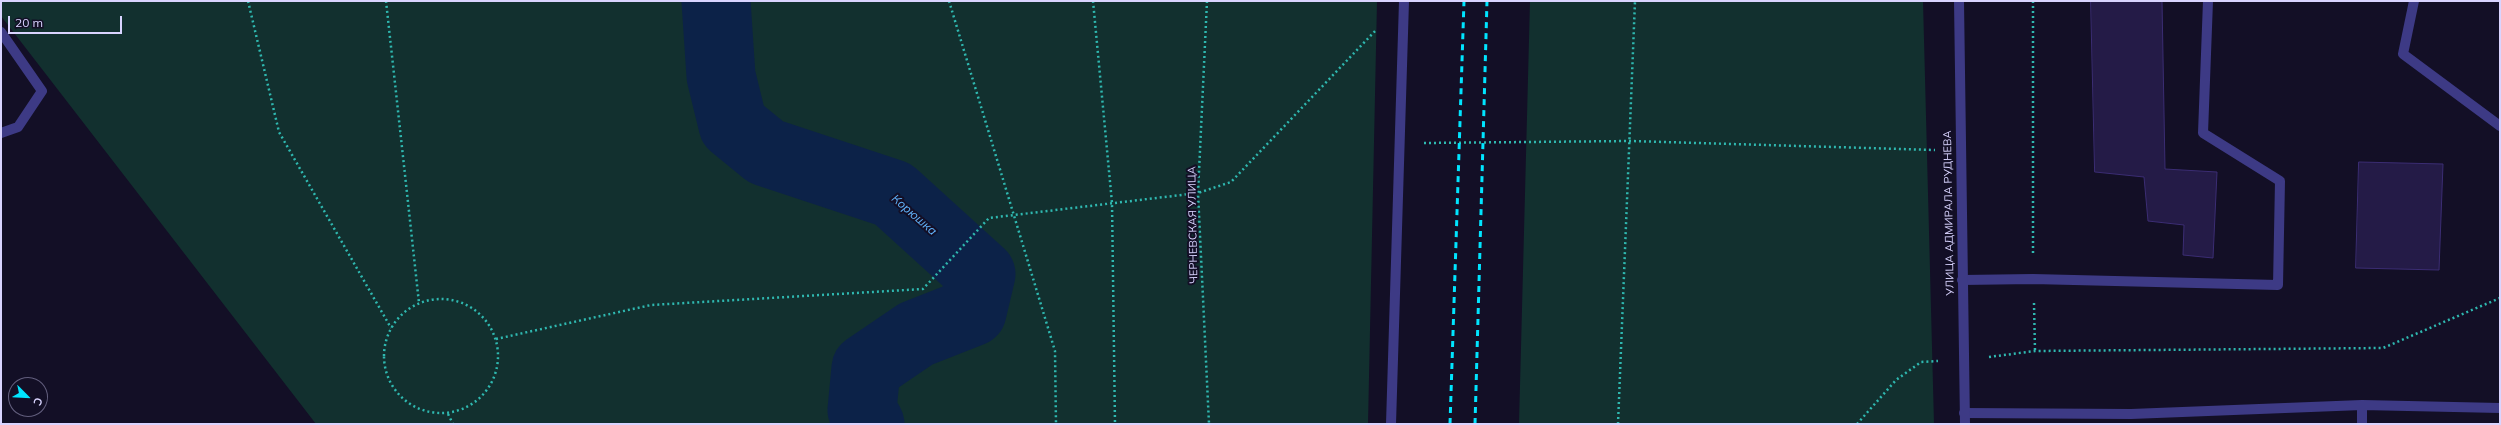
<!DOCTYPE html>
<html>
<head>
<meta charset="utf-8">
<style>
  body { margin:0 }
  #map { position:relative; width:2501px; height:425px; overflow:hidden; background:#130f26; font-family:Mulish,sans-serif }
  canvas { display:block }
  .frame { position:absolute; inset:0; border:2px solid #d9d4ff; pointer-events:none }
  .north { position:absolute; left:8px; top:377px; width:40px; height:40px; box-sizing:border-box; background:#130f26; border:1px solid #625e7d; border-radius:50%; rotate:114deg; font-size:11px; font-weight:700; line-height:16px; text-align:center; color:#d9d4ff }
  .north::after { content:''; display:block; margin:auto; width:14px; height:18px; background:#00e5ff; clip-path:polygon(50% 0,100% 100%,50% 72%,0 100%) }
  .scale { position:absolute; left:8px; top:16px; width:114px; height:18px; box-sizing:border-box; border:2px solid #d9d4ff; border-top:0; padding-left:5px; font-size:12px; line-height:14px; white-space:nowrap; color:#d9d4ff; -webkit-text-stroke:3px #130f26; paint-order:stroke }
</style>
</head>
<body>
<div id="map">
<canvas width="2501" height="425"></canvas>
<div class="frame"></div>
<div class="north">С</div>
<div class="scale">20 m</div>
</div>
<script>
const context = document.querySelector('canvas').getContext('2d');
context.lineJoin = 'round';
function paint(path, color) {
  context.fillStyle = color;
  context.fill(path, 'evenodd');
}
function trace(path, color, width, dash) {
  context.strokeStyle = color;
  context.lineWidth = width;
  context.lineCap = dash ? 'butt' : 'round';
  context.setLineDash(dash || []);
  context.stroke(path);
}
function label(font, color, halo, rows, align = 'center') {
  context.font = font + ' Mulish,sans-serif';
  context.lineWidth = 4;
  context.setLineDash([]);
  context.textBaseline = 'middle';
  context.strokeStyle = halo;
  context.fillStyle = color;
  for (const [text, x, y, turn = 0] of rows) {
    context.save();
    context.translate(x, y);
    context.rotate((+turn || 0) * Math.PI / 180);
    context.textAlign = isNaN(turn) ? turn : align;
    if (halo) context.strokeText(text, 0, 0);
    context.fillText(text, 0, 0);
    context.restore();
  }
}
const green = new Path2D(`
  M1 1H1377L1368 424H316L1 16Z
  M1530 1H1923L1934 424H1519Z`);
const water = new Path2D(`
  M686 1H740L728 42 738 113 733 125 721 123Z`);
const river = new Path2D(`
  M716 1 721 76 733 125 766 152 893 194 981 274 972 312 916 334 866 368 862 410 870 424`);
const building = new Path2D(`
  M2091 1H2162L2165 169 2217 172 2213 258 2183 255 2184 225 2148 221 2144 177 2095 172Z
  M2359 162 2443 164 2439 270 2356 268Z`);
const path = new Path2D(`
  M248 1 279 132 391 328
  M386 1 419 303
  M949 1 1055 351 1056 424
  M1093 1 1112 203 1115 424
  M1207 1 1198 193 1209 424
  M2033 1V254
  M1424 143 1630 141 1935 150
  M384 356a57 57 0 1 1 114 0a57 57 0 1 1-114 0Z
  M2034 303 2035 351
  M496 339 651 305 923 289 989 218 1198 193 1231 182 1377 29
  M1989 357 2035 351 2383 348 2500 298
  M448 414 453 424
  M1618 424 1635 1
  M1857 424 1896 380 1921 362 1938 361`);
const lane = new Path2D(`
  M2414 1 2403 54 2500 126
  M1 32 42 91 18 127 1 133
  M1962 280 2033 279 2278 285 2280 181 2203 133 2208 1
  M2362 405V424
  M1964 413 2131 414 2362 405 2500 408
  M1391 424 1404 1`);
const street = new Path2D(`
  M1959 1 1965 424`);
const rail = new Path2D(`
  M1450 424 1464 1
  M1475 424 1487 1`);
const streetNames = [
  ["УЛИЦА АДМИРАЛА РУДНЕВА",1949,213,-91],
  ["ЧЕРНЕВСКАЯ УЛИЦА",1193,225,-91]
];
const waterNames = [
  ["Корюшка",914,215,41]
];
paint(green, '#12302f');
paint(water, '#0c2248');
trace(river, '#0c2248', 69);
paint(building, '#241b47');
trace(building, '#3b2d73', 1);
trace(path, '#2fb8b0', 2.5, [2, 3]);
trace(lane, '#3d3a85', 10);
trace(street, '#3d3a85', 10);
trace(rail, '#00e5ff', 3, [6, 5]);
label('11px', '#d9d4ff', '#130f26', streetNames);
label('italic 12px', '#62b6ff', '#130f26', waterNames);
</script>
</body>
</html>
